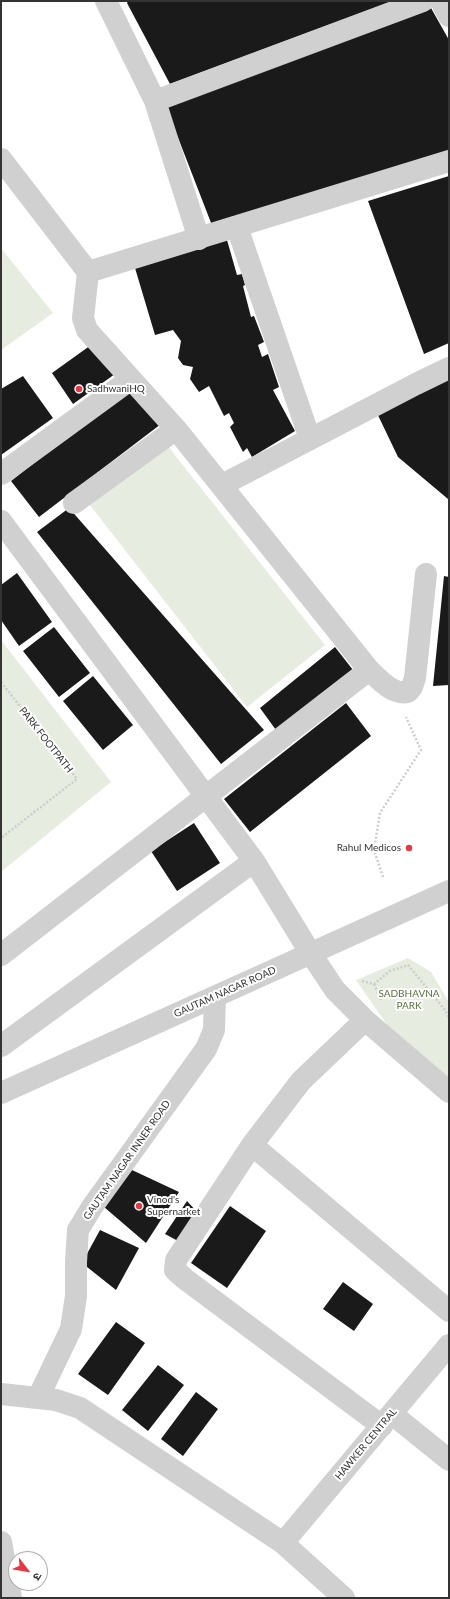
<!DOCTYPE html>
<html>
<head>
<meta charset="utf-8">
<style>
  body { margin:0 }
  #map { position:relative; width:450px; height:1599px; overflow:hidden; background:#fff; font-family:Lato,"Noto Sans Devanagari",sans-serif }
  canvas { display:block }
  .frame { position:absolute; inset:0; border:2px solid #333; pointer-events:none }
  .north { position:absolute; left:8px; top:1551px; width:40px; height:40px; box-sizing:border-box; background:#fff; border:1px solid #adadad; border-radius:50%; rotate:121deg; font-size:11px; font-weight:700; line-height:16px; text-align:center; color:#333 }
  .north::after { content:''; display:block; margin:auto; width:14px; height:18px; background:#e63946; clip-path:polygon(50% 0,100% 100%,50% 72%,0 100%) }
</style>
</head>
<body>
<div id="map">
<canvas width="450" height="1599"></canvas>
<div class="frame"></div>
<div class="north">उ</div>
</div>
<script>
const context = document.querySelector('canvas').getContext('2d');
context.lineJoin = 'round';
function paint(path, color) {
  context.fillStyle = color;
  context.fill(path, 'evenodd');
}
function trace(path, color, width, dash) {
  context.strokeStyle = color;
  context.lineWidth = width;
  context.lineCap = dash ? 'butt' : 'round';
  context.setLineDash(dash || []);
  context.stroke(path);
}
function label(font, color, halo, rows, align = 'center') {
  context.font = font + ' Lato,sans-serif';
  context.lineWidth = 4;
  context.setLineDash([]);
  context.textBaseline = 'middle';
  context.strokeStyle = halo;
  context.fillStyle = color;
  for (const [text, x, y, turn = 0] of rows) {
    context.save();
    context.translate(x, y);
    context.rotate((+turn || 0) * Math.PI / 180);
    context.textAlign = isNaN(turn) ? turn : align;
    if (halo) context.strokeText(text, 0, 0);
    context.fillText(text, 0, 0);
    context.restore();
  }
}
const green = new Path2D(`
  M1 248 53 313 1 350Z
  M163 440 325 645 247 707 86 500Z
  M1 640 111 782 1 872Z
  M408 958 431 972 449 1002V1094L443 1096 385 1022 356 980Z`);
const building = new Path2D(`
  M128 1H393L170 84 127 3Z
  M431 8 449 40V150L213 228 165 104Z
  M449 176V343L424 354 368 201Z
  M227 240 237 275 242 274 245 285 243 286 251 317 254 316 264 342 258 345 262 357 268 354 279 387 273 390 295 431 252 457 247 448 243 452 230 427 234 423 229 413 224 416 209 386 199 392 190 379 193 367 183 365 178 358 181 341 173 330 155 335 135 268Z
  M91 345 115 374 73 404 52 373Z
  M23 376 53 418 1 455V389Z
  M449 376V498L448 499 398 457 375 409Z
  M129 389 161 424 39 517 11 481Z
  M69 508 264 730 221 764 37 532Z
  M17 573 52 622 19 646 1 620V585Z
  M444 576 449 577V685L433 686Z
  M54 627 90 673 59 697 23 651Z
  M335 647 353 670 276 730 260 708Z
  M93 676 133 725 103 750 63 701Z
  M346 703 371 736 250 832 224 799Z
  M194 823 220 863 177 891 151 851Z
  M132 1170 179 1192 146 1243 104 1207Z
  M187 1201 198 1213 178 1241 165 1234Z
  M230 1206 266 1231 227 1288 191 1263Z
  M100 1230 139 1248 116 1290 82 1263Z
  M343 1282 373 1304 354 1331 323 1309Z
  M116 1322 145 1343 108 1395 78 1374Z
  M158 1365 184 1385 148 1431 122 1410Z
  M196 1392 218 1409 183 1456 161 1439Z`);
const path = new Path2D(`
  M1 682 77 779 1 838
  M383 877 374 850 380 813 421 750 406 717
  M362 981 374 984 390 971 408 965 445 1010 449 1018
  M374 984 381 1000`);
const minor = new Path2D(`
  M106 1 155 101 199 239
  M441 1 449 16
  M155 101 423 1
  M1 159 88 272 83 318 87 330 176 429 369 670C380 680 392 695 408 692L412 687 415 678 426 574
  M237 227 310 439
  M88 272 449 161
  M1 474 131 379
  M222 485 416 384 449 368
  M74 503 176 429
  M1 521 254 861 311 954 335 990 365 1020 449 1092
  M1 955 369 670
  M365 1020 301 1081 252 1145 176 1260 175 1270 185 1279 382 1426
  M1 1046 254 861
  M252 1145 449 1311
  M1 1394 56 1400 80 1408 283 1543 344 1598
  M38 1398 71 1329 76 1296V1262L78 1230 92 1207 206 1049 214 1030 215 997
  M392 1414 449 1460
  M1 1542 11 1598
  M283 1543 449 1345`);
const tertiary = new Path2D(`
  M1 1093 449 891`);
const markers = [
  [79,389,4,"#e63946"],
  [409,848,4,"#e63946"],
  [139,1206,4,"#e63946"]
];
const poiNames = [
  ["SadhwaniHQ",87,389],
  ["Rahul Medicos",401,848,"right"],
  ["Vinod's",147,1200],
  ["Supernarket",147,1212]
];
const streetNames = [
  ["PARK FOOTPATH",46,740,52],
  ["GAUTAM NAGAR ROAD",225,992,-24],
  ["GAUTAM NAGAR INNER ROAD",127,1160,-55],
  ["HAWKER CENTRAL",366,1444,-50]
];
const parkNames = [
  ["SADBHAVNA",409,994],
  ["PARK",409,1006]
];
paint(green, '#e6ecdf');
paint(building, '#1a1a1a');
trace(path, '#cdcdcd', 2.5, [2, 2]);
trace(minor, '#d0d0d0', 22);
trace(tertiary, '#d0d0d0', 22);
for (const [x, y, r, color] of markers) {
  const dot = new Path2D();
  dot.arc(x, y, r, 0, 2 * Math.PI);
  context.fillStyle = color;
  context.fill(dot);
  trace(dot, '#fff', 1.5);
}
label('10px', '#333', '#fff', poiNames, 'left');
label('10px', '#333', '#fff', streetNames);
label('10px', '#56703f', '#fff', parkNames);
</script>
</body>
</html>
